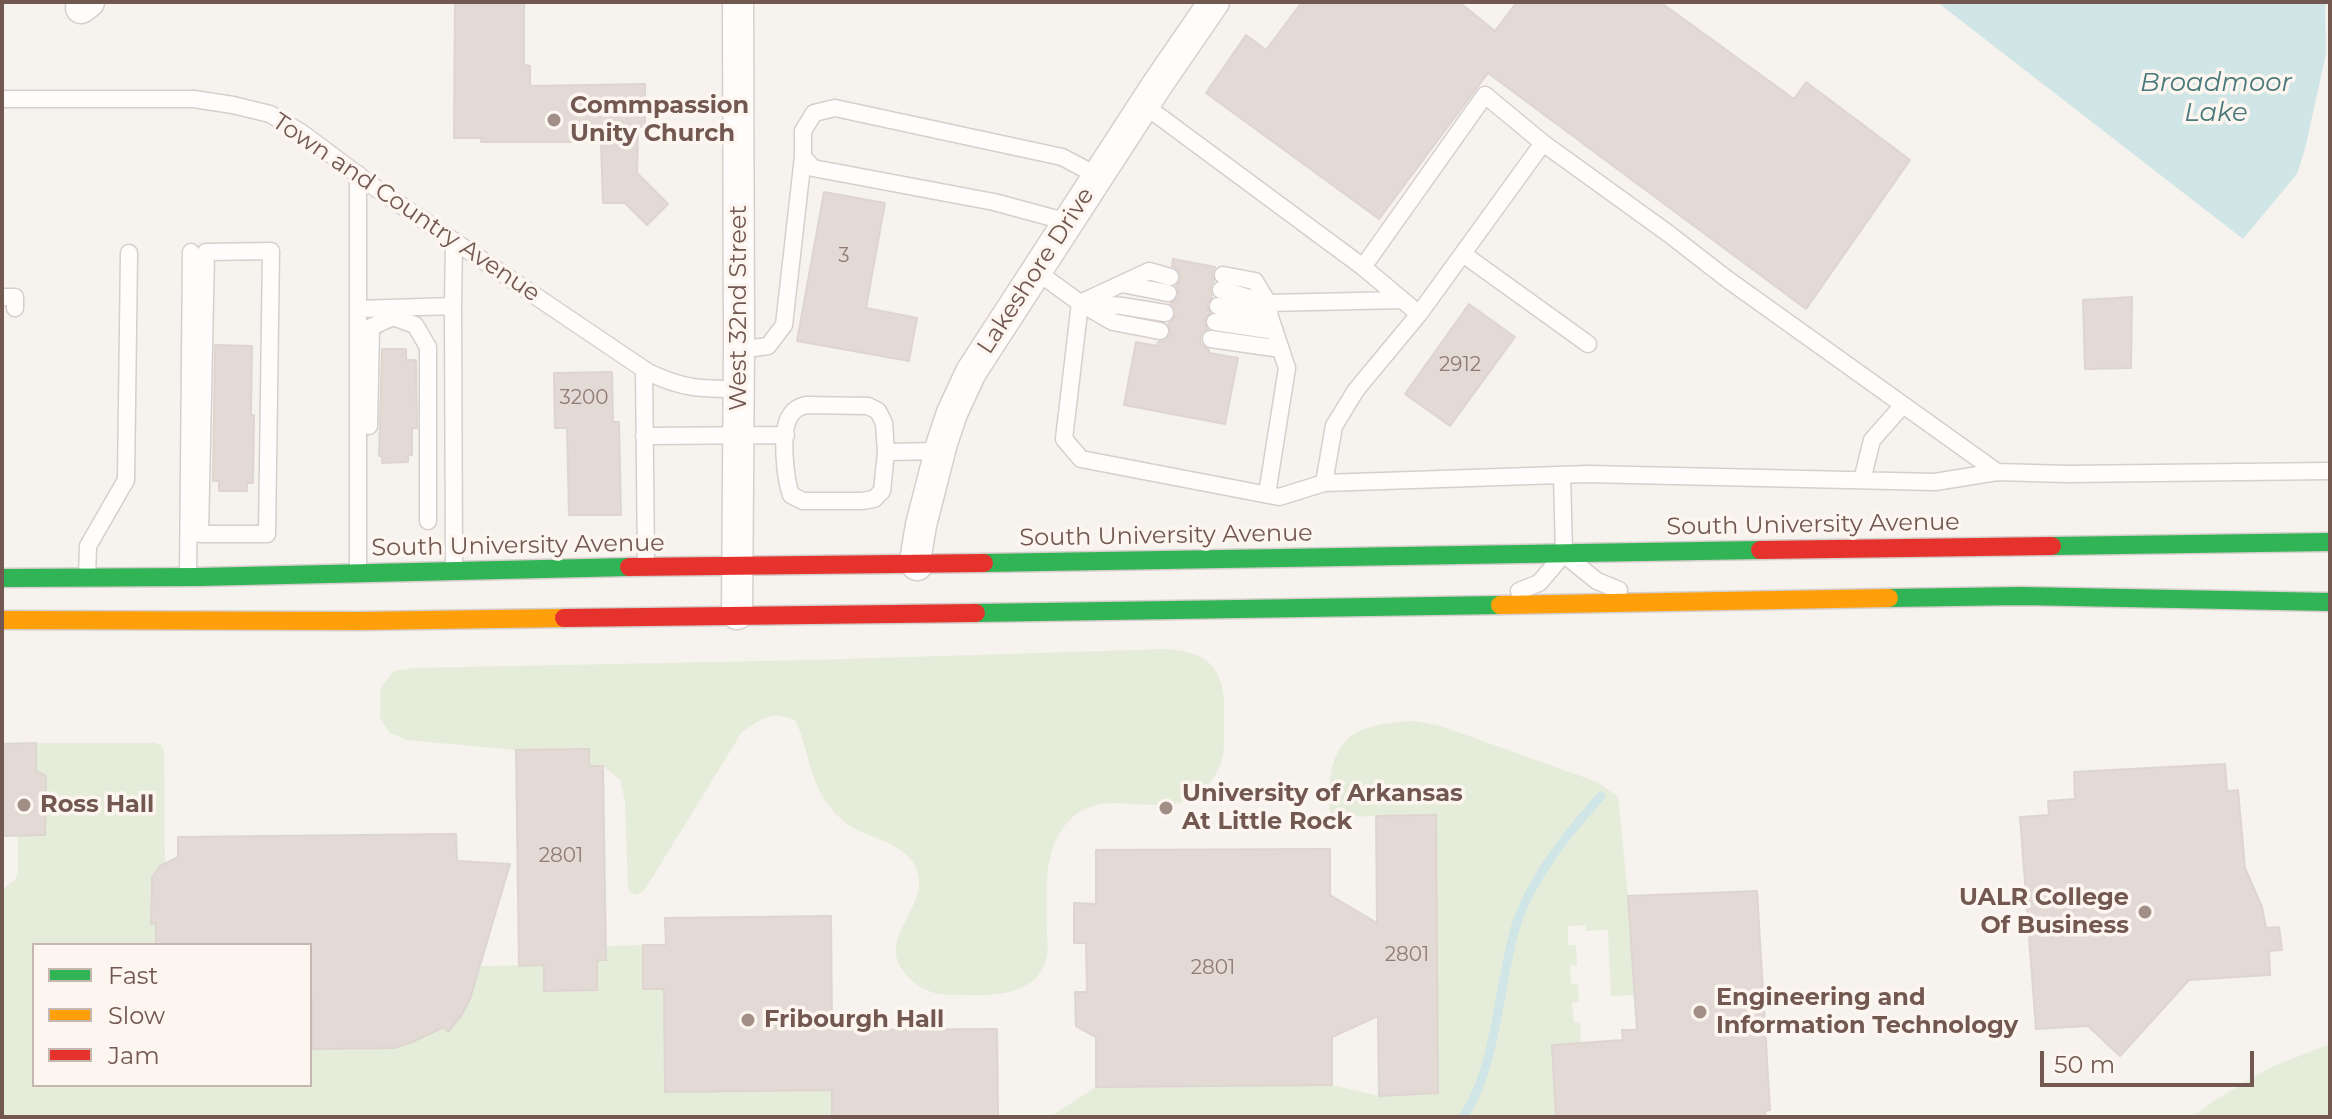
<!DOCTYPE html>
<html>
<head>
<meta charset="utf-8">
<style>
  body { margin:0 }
  #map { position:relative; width:2332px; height:1119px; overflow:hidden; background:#f6f2ee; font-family:Montserrat,sans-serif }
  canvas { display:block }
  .frame { position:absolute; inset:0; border:4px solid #725850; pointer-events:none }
  .legend { position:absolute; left:32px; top:943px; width:280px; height:144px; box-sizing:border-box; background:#fdf6f0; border:2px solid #c5b7b0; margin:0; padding:10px 14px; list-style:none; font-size:24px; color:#725850 }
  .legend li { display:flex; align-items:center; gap:16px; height:40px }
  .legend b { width:40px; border:2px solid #c5b7b0 }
  .scale { position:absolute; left:2040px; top:1051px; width:214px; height:36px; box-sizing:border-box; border:4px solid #725850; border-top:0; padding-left:10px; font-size:24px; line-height:28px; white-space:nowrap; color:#725850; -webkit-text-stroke:6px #fdf6f0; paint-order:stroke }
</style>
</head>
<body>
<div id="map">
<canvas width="2332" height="1119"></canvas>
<div class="frame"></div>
<ul class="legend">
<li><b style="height:10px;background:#30b455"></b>Fast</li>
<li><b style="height:10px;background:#ff9f0a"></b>Slow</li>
<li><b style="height:10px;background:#e5322d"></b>Jam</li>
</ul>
<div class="scale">50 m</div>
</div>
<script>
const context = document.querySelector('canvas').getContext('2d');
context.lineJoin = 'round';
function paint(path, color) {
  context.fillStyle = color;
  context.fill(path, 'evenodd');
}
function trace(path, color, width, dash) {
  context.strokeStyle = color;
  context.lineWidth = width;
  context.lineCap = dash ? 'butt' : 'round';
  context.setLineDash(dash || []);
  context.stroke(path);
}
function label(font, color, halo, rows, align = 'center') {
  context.font = font + ' Montserrat,sans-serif';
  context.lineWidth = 7;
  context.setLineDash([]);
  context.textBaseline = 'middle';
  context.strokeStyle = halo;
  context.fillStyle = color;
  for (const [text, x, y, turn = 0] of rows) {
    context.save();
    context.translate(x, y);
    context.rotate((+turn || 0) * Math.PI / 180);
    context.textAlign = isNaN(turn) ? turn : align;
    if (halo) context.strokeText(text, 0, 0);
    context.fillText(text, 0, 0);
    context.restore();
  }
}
const green = new Path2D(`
  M1167 649C1191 652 1211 655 1220 680 1227 698 1223 721 1224 740 1224 759 1221 768 1209 784 1173 828 1110 784 1074 816 1041 844 1047 891 1047 930 1047 939 1049 951 1046 960 1037 995 994 996 965 995 955 994 944 996 935 993 922 990 908 979 901 968 879 932 939 899 912 861 895 838 860 838 840 818 809 789 811 757 796 721 771 710 763 718 742 732L644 891 635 895 631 893 628 888 625 801 620 780 603 766H589L516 750 407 740 390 733 380 719 381 687 394 671 413 668 811 660Z
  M1415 721 1441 726 1597 782 1618 797 1628 896 1635 995 1611 996 1608 930 1586 931V925L1568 926V945H1576L1577 965 1570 966 1571 984H1578L1579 1002 1572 1003 1574 1022H1580L1581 1043 1556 1117H1050L1096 1087 1332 1085 1379 1096 1438 1093 1436 815 1331 817C1326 786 1329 741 1364 729 1381 723 1398 722 1415 721Z
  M36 743H155L161 745 164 751 165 864C145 875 151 902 151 923H156V945H34V1085H310V1049L394 1048 428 1035 442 1025 448 1032C465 1011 473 992 481 966L544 965 545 991 597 990V960L605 959V946L643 945V989H664L832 1090V1117H2V890L15 880 18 872V836L36 771Z
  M2330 1044V1117H2192L2214 1101 2269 1068Z`);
const water = new Path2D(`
  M1937 2H2328L2325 6 2326 54 2305 149 2297 174 2243 239Z`);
const stream = new Path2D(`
  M1463 1117C1497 1067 1498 987 1515 929 1530 879 1567 834 1601 796`);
const building = new Path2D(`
  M455 2H524V65L530 66V86L645 84V127H638L637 173 668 204 647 225 625 203H603L601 142H481L482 138H454Z
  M1302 2H1459L1495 31 1517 2H1660L1794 99 1806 82 1910 160 1806 309 1488 73 1379 219 1206 93 1246 35 1266 50Z
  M824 192 885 203 866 308 917 318 909 361 797 341Z
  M1173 259 1215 267 1212 274 1214 281 1210 288 1212 297 1207 304 1210 313 1204 321 1207 329 1202 333 1200 338 1201 344 1209 350V353L1238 358 1225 424 1124 405 1136 342 1157 346 1158 342 1164 341 1171 334 1168 324 1173 320 1176 314 1175 308 1170 304 1179 296 1176 286 1181 279 1178 270 1172 266Z
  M2132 297 2131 368 2085 369 2083 300Z
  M1469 304 1515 337 1450 426 1405 394Z
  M215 345 252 346 251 416 254 415 253 483H247V491H219V481H213Z
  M382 349H406V360H416L417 428H412V455H408V462L382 463V456H379Z
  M612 372 613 422H619L621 515H569L567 428H555L554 373Z
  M36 743V771L46 776 45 835 2 836V744Z
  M589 749V766H603L606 960H597V990L544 991V965L519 966 516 750Z
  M2225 764 2227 791 2238 790 2245 868 2262 907 2266 928 2279 927 2282 950 2269 951 2270 975 2189 980 2120 1056 2088 1026 2036 1029 2020 817 2049 815 2048 801 2075 799 2074 772Z
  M1436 815 1438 1093 1379 1096 1378 1016 1332 1037V1085L1096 1087V1037L1076 1026 1075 992H1087L1086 943H1074V903L1096 904V850L1330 849V895L1377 923 1376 816Z
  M456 834 457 861 510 864 470 999 461 1016 448 1032 444 1027 412 1042 394 1048 313 1049 310 945H156V923L151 924 152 878 160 866 178 857V837Z
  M1757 891 1770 1110 1765 1111V1117H1556L1552 1045 1623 1040 1622 1030H1637L1628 896Z
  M831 916 832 1030 997 1029 998 1117H832V1090L665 1092 664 989H643V945H666L665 918Z`);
const lane = new Path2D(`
  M2 99H194L233 105 270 114 302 133 377 189 648 372C683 389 701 389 739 389
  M1144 105 1363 267 1419 314 1543 143 1669 234 1727 279 1997 472 2068 474 2330 471
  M1068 222 994 202 813 168 803 157V131L814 113 835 108 1062 157 1098 176
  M271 251 267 534H200L206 252Z
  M1463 254 1588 344
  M1363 267 1485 95 1543 143
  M1036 271 1080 303 1064 439 1081 459 1279 497 1324 483
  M1223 275 1255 281 1268 303 1402 300
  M1122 284 1168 293
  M1221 290 1268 303 1270 317 1287 368 1267 494
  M2 297H15V308
  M1080 303 1149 271 1170 277
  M1080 303 1113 322 1160 331
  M1085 303 1122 306 1165 313
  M453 306 454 241
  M1218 306 1270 317
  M358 309V174
  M1419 314 1356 390 1334 426 1324 483 1588 474 1935 482 1997 472
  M1215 322 1275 331
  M1211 339 1281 349
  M739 350 768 346 784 325 803 157
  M644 369 646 566
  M806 405 868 406 878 411 884 423 886 452 882 491 874 499 862 501H803L791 495C785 478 780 431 790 416 794 409 799 407 806 405Z
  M369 426 371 327 393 317 415 325 428 347V521
  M644 436 786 435
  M886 452 940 451
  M1862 480 1872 440 1903 405
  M1571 560 1597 581 1619 590
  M358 571V309L453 306 454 569
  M188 575 191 252
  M87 577 88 546 126 480 129 253
  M1519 591 1539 583 1564 554 1562 475`);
const street = new Path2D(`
  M81 8 89 2
  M917 565 916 555 921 525 942 443 952 413 971 372 1157 85 1214 2
  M737 614 739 343 738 2`);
const fast = new Path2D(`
  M2052 546 2330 542
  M984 563 1760 550
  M2 578 199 577 629 567
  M1889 598 2021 596 2330 602
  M976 613 1500 605`);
const slow = new Path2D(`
  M1500 605 1889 598
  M2 620 359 621 564 618`);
const jam = new Path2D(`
  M1760 550 2052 546
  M629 567 984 563
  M564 618 976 613`);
const markers = [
  [554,120,8,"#a08e87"],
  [24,805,8,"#a08e87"],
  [1166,808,8,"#a08e87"],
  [2145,912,8,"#a08e87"],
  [1700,1012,8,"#a08e87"],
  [748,1020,8,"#a08e87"]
];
const numberNames = [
  ["3",844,256],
  ["2912",1460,365],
  ["3200",584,398],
  ["2801",561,856],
  ["2801",1407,955],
  ["2801",1213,968]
];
const poiNames = [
  ["Commpassion",570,106],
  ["Unity Church",570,134],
  ["University of Arkansas",1182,794],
  ["At Little Rock",1182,822],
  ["Ross Hall",40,805],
  ["UALR College",2129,898,"right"],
  ["Of Business",2129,926,"right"],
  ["Engineering and",1716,998],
  ["Information Technology",1716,1026],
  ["Fribourgh Hall",764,1020]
];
const streetNames = [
  ["Town and Country Avenue",406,208,34],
  ["Lakeshore Drive",1036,271,-57],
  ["West 32nd Street",739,308,-90],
  ["South University Avenue",1813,525,-1],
  ["South University Avenue",1166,536,-1],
  ["South University Avenue",518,546,-1]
];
const waterNames = [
  ["Broadmoor",2216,83],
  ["Lake",2216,113]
];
paint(green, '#e6ecda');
paint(water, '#d0e6e6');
trace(stream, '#d0e6e6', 9);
paint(building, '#e3dad5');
trace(building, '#ded5d1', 2);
trace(lane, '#d6cfcc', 19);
trace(street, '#d6cfcc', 33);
trace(fast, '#d5ceca', 21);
trace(slow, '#d5ceca', 21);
trace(jam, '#d5ceca', 21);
trace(lane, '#fefdfc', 16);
trace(street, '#fefdfc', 30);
trace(fast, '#30b455', 18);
trace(slow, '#ff9f0a', 18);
trace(jam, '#e5322d', 18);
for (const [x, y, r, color] of markers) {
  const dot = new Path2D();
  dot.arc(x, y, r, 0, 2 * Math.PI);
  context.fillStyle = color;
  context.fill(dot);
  trace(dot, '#fdf6f0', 3);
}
label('20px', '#907a74', null, numberNames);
label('bold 24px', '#725850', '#fdf6f0', poiNames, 'left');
label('24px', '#725850', '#fdf6f0', streetNames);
label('italic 26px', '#487a7c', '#fdf6f0', waterNames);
</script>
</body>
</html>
